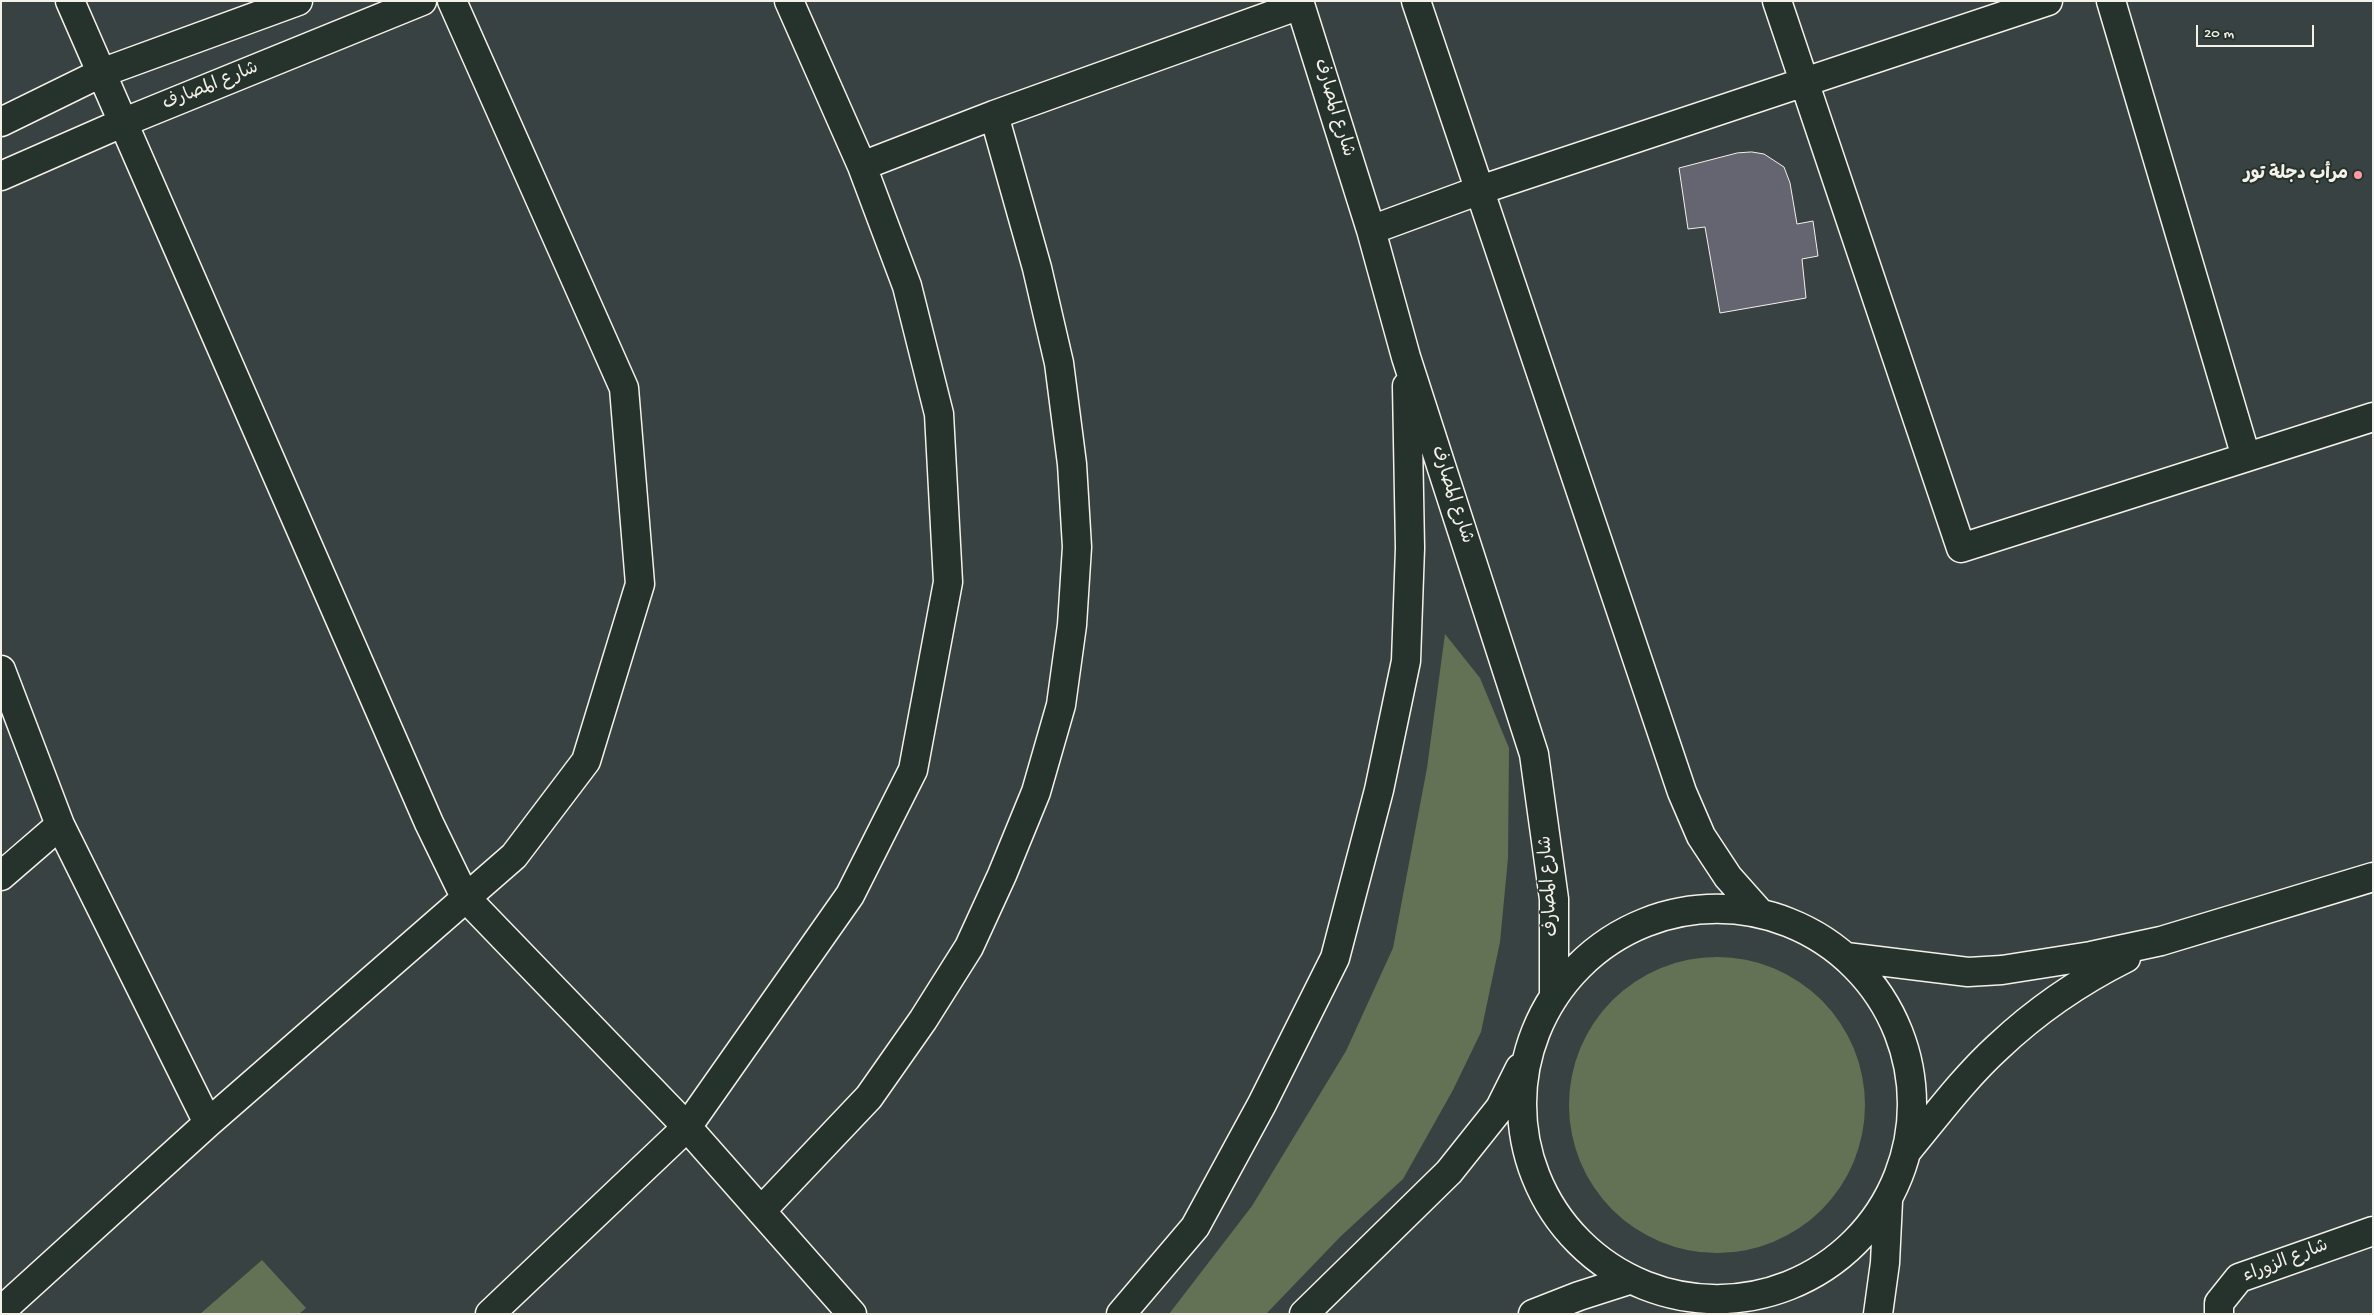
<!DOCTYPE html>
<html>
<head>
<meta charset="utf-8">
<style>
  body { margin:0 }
  #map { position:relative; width:2374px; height:1315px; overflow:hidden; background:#394242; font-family:"Gochi Hand",sans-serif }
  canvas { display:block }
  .frame { position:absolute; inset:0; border:2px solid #f4f1e8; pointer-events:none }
  .scale { position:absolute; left:2196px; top:25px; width:118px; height:22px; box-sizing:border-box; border:2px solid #f4f1e8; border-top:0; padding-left:6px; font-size:15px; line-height:18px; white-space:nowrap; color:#f4f1e8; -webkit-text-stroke:4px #26332d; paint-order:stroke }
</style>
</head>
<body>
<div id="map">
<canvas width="2374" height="1315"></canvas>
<div class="frame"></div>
<div class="scale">20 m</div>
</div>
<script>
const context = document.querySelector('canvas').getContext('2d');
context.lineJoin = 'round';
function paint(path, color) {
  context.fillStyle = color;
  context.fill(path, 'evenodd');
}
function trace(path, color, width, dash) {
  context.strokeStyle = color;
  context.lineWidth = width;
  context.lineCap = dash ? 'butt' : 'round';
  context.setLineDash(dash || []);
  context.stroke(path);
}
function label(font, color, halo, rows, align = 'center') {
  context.font = font + ' "Gochi Hand","Playpen Sans Arabic",sans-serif';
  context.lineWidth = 4;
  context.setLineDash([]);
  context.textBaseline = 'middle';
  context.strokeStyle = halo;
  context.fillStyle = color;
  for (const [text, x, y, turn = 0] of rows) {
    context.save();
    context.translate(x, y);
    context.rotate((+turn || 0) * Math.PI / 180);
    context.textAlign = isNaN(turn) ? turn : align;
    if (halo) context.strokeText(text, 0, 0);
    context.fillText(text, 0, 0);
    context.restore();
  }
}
const green = new Path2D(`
  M1445 634 1480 678 1509 748 1508 858 1500 942 1481 1032 1453 1090 1403 1179 1341 1236 1266 1314H1169L1252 1206 1346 1051 1393 948 1427 768Z
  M1569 1105a148 148 0 1 1 296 0a148 148 0 1 1-296 0Z
  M262 1260 306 1308 299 1314H200Z`);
const building = new Path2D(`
  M1752 152 1764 154 1784 167 1790 183 1797 224 1813 221 1818 256 1802 259 1806 298 1720 313 1705 227 1688 229 1679 168 1737 153Z`);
const street = new Path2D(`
  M70 1 429 823 465 897 687 1127 852 1314
  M1299 1 1371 230 1406 357 1534 754 1554 899V997
  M1416 1 1682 792 1701 836 1728 877 1760 913
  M1777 1 1961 548 2373 417
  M2111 1 2246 457
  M1 122 101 73 298 1
  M862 166 994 115 1300 5
  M1 176 122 123 422 1
  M1371 230 1480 190 2048 1
  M1 670 60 825 208 1123
  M1 876 60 825
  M1522 1104a195 195 0 1 1 390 0a195 195 0 1 1-390 0Z
  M1846 957 1968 972 2002 970 2091 956 2161 941 2373 877
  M1907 1151C1936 1116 1964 1078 1998 1047 2035 1012 2080 981 2126 958
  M761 1211 869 1097 923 1020 969 947 1002 875 1036 792 1061 705 1072 625 1077 547 1072 464 1059 363 1037 268 994 115
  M1 1311 208 1123 514 856 586 761 640 584 624 388 452 1
  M490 1314 687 1127 850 895 913 770 948 582 939 414 907 286 862 166 789 1
  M1121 1314 1195 1227 1262 1104 1335 958 1379 790 1406 661 1410 548 1407 386
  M1304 1314 1449 1172 1500 1108 1520 1068
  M1533 1314 1579 1296 1629 1280
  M1878 1314 1885 1263 1888 1201
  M2219 1314V1303L2239 1278 2373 1231`);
const markers = [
  [2358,175,5,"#ff9aa2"]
];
const streetNames = [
  ["شارع المصارف",211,87,-22],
  ["شارع المصارف",1333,108,73],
  ["شارع المصارف",1451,495,72],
  ["شارع المصارف",1550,886,-94],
  ["شارع الزوراء",2286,1262,-21]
];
const poiNames = [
  ["مرأب دجلة تور",2348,175]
];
paint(green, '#637254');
paint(building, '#656572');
trace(building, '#f4f1e8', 1);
trace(street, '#f4f1e8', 31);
trace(street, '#26332d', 28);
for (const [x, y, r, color] of markers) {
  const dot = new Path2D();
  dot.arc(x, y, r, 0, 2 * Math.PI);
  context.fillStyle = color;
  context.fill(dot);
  trace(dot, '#26332d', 2);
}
label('18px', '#f4f1e8', '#26332d', streetNames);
label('bold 18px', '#f4f1e8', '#26332d', poiNames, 'right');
</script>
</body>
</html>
